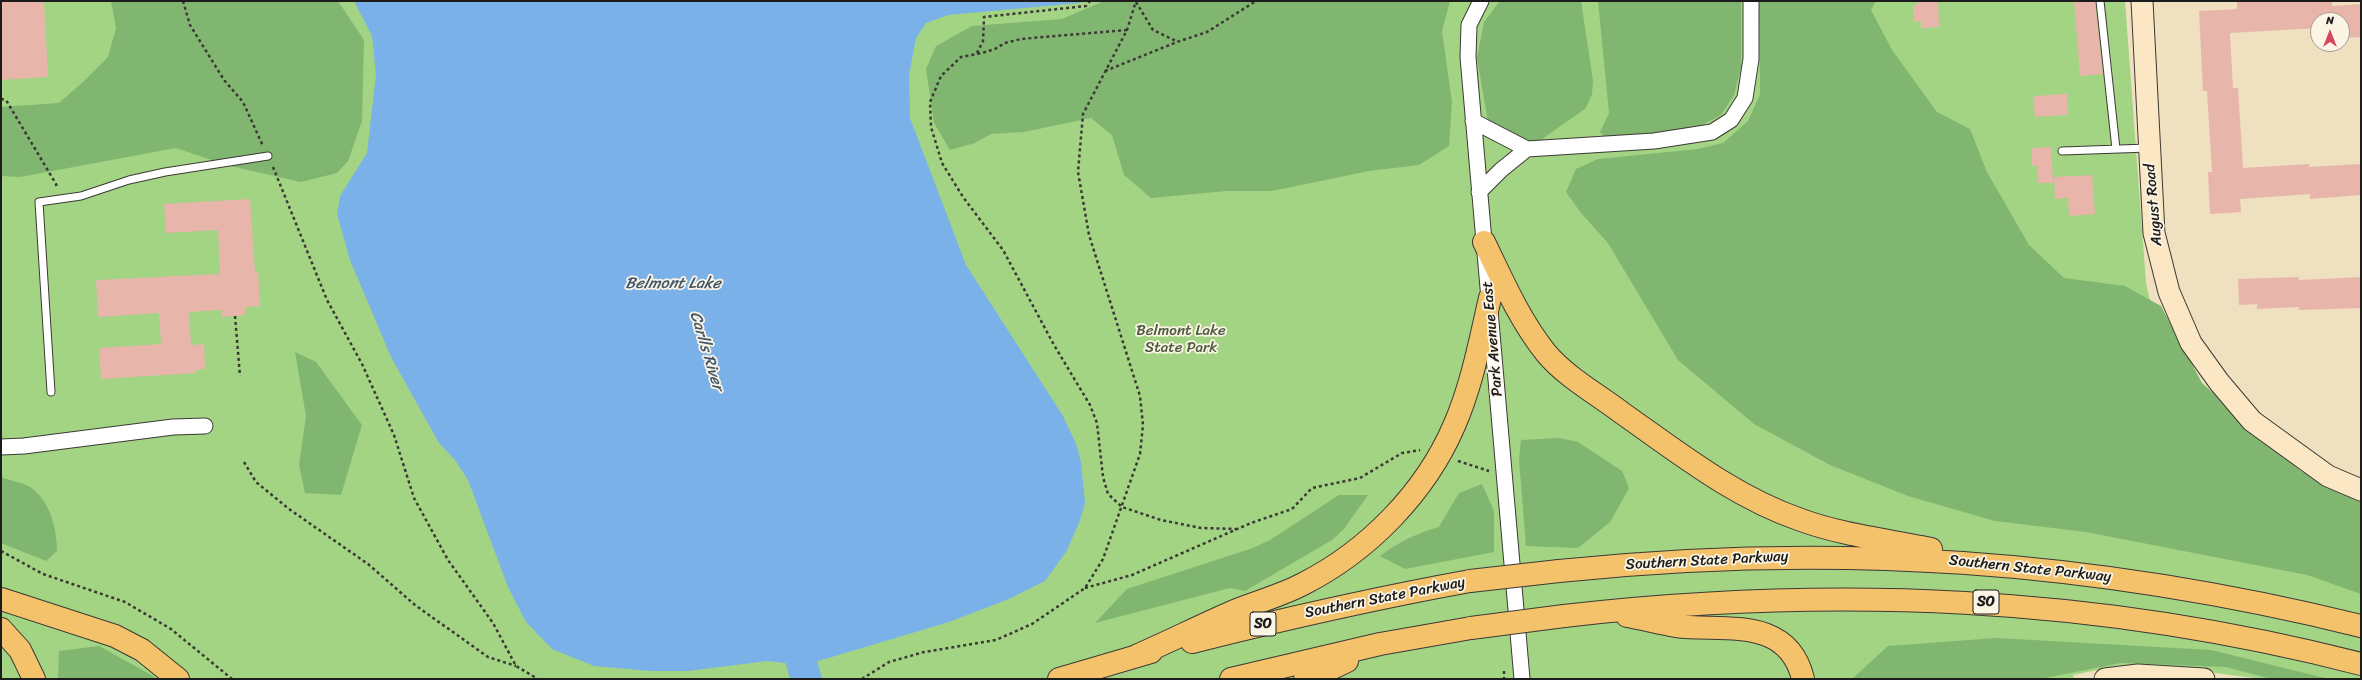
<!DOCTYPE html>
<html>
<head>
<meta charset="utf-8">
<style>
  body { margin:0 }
  #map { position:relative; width:2362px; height:680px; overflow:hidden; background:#efe0c0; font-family:Sriracha,sans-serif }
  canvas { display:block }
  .frame { position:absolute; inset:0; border:2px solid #1c1c1c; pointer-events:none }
  .north { position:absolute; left:2310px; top:12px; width:40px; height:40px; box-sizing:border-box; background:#fcf5e5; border:1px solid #a29e95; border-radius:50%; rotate:0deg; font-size:11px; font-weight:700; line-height:16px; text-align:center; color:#1c1c1c }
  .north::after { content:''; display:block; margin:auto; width:14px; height:18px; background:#d1495b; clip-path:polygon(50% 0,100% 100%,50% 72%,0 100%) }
</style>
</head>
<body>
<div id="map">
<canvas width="2362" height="680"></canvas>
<div class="frame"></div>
<div class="north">N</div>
</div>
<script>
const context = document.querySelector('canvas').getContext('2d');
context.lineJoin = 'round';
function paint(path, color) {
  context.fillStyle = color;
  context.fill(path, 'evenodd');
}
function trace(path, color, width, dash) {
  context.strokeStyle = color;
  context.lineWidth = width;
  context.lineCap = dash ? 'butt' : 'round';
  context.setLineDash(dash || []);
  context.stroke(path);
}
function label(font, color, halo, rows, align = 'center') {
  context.font = font + ' Sriracha,sans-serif';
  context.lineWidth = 3.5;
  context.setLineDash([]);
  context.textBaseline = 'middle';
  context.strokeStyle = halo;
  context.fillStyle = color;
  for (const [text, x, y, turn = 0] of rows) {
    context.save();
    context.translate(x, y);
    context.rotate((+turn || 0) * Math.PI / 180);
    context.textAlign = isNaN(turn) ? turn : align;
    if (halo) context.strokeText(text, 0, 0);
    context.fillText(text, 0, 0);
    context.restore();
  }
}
const green = new Path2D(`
  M1 1H2125L2146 283 2152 309 2210 406 2286 472 2361 508V679H2262L2177 668 2117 666 2073 675 2074 679H1Z`);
const forest = new Path2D(`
  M111 1H338L364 40 362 121 348 161 337 173 301 182 226 165 176 148 20 177 1 176V107L59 103 83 82 108 57 116 28Z
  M1104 1H1450L1442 31 1452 102 1449 146 1419 165 1369 171 1272 191H1226L1151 198 1124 175 1112 135 1091 118 1024 132 991 134 975 143 950 150 934 123 926 69 936 46 972 26 1062 19Z
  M1500 1H1581L1593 81 1592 94 1586 108 1538 142 1513 141 1488 122 1477 58 1484 22Z
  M1598 1H1741V68L1734 95 1721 115 1695 129 1607 139 1600 132 1609 113Z
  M1759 1H1876L1871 10 1892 50 1937 112 1970 129 1987 172 2029 245 2064 278 2125 286 2161 306 2202 383 2301 471 2361 500V594L2307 575 2086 532 1995 521 1908 496 1830 465 1754 424 1678 360 1608 243 1581 213 1566 192 1576 169 1598 159 1698 149 1723 143 1748 121 1760 94Z
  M295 352 316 362 362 425 341 495 305 493 299 465 306 416Z
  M1559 438 1578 442 1622 471 1629 488 1610 522 1578 548 1526 546 1519 460 1521 440Z
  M1 477C10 481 26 483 33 489 51 504 57 530 57 551L46 561 1 543Z
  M1482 484 1494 511V552L1405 569 1380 556C1397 543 1419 532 1439 527L1459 493Z
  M1339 495H1368L1343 530 1332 540 1245 591 1230 588 1095 623 1127 589 1253 548 1270 540Z
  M1997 638 2211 650 2329 679H2271L2226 667 2121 663 2040 679H1852L1888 646Z
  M99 646 153 676 156 679H58L59 651Z`);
const water = new Path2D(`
  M354 1H1081L1079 3 948 15 926 23 916 38 909 75 910 118 966 265 1063 416 1076 444 1081 462 1085 503 1079 523 1066 552 1045 581 1009 599 949 622 815 662 813 674 800 676 794 664 767 661 688 671H651L594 666 552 649 526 622 508 587 468 480 455 460 439 443 391 357 350 260 337 214 340 196 367 153 376 75 372 36Z`);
const river = new Path2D(`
  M794 634 806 679`);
const building = new Path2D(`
  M1 1H44L48 77 1 80Z
  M1917 1H1938L1939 27 1921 28V21L1914 22 1913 5H1917Z
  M2074 1H2095L2103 74 2080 76Z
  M2248 1H2332V6L2361 4V37L2342 38V20H2318V28L2230 33 2233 88H2238L2243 168 2309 164V167L2361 164V195L2310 199V194L2240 199 2241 212 2210 214 2208 172H2212L2207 91H2203L2199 11 2237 9V2Z
  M2067 94 2068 115 2035 117 2033 96Z
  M2051 147 2053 183H2038V165L2032 166 2031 148Z
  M2092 175 2095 214 2069 216 2068 198 2055 199 2054 177Z
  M250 199 255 272 258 271 260 306 245 307 246 315 222 317V310L189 312 191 345 204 344 205 369 196 370V373L101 379 99 348 161 344 159 313 98 317 96 280 220 274 218 230 166 233 164 204Z
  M2299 277V280L2361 277V308L2299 310V307L2257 309V304L2239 305 2238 279Z`);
const path = new Path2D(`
  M183 1 190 25 224 80 243 102 263 146
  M1136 2 1153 30 1176 41
  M1127 30 1021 39 1005 43 995 49 982 53 961 57 941 76 930 102 931 127 942 163 963 197 1003 250 1054 345 1090 405 1097 423 1103 477 1108 494 1122 507 1161 520 1201 528 1236 529
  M977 53 983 41 984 17 1086 6 1090 1
  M1105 71 1177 42 1207 32 1256 1
  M1 99 6 100 56 184 57 189
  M273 167 327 300 362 364 394 435 414 498 448 560 493 623 516 666 538 679
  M235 316 240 376
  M1458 461 1489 471
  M244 462 256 482 289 509 368 564 415 605 488 657 516 666
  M1 551 43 574 125 602 171 629 232 679
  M1085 588 1132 575 1251 523 1292 509 1312 488 1360 478 1402 453 1420 450
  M1504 671V679
  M862 679 889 662 924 652 996 640 1032 624 1085 588 1103 559 1140 454 1143 425 1140 396 1089 235 1078 172 1083 114 1127 30 1136 1`);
const lane = new Path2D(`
  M2100 1 2116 149
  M2062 151 2148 148
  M51 392 39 202 81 196 129 180 165 172 268 156`);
const street = new Path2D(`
  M1481 1 1469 25 1468 57 1522 679
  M1473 121 1527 149 1654 141 1712 132 1731 120 1745 98 1751 59V1
  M1479 192 1501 170 1527 149
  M1 447 24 446 173 427 205 426`);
const secondary = new Path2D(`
  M2142 1 2154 233 2169 292 2191 343 2219 382 2252 421 2328 476 2361 490
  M2105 679 2138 675 2204 679`);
const highway = new Path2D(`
  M1484 242C1503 281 1519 319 1546 353 1566 377 1597 394 1622 413 1679 453 1734 497 1801 520 1842 535 1888 540 1931 549
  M1559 571C1834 542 2093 560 2361 626
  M1 599 115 636 142 650 178 679
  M1564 616C1834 585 2097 596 2361 664
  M1627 616C1643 619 1660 623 1676 626 1723 632 1788 615 1803 679
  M1 629 20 650 34 679
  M1192 642C1284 619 1376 598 1470 581
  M1136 656C1168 642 1200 626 1232 612 1256 602 1280 596 1303 584 1368 551 1425 493 1454 426 1472 385 1480 341 1490 298
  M1059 679 1151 652
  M1231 679 1380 644 1471 628
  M1305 679 1316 676 1347 661`);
const highwayBridge = new Path2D(`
  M1470 581 1559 571
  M1471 628 1564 616`);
const shields = [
  [1986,602,26],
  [1263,624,26]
];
const shieldNames = [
  ["SO",1986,602],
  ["SO",1263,624]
];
const streetNames = [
  ["August Road",2154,205,-95],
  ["Park Avenue East",1493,339,-95],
  ["Southern State Parkway",1707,561,-3],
  ["Southern State Parkway",2030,569,6],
  ["Southern State Parkway",1385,598,-11]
];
const parkNames = [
  ["Belmont Lake",1181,331],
  ["State Park",1181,348]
];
const waterNames = [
  ["Belmont Lake",673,284],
  ["Carlls River",706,351,73]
];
paint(green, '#a2d483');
paint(forest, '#81b671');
paint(water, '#7bb1e9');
trace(river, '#7bb1e9', 31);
paint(building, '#e8b5ab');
trace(lane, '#3c3935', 9);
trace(street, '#3c3935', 17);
trace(secondary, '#3c3935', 23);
trace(highway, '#3c3935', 24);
trace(path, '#3c3935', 2.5, [3, 3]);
trace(lane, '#fff', 7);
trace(street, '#fff', 15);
trace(secondary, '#fbe7c3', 21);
trace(highway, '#f4c26a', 22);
trace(highwayBridge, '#3c3935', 24, []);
trace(highwayBridge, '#f4c26a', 22);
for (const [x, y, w] of shields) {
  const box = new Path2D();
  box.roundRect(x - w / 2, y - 12, w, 24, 3);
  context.fillStyle = '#fcf5e5';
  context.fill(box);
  trace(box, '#1c1c1c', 1);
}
label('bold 14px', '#1c1c1c', null, shieldNames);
label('15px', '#1c1c1c', '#fcf5e5', streetNames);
label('15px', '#4b5c40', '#fcf5e5', parkNames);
label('italic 16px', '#42586e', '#fcf5e5', waterNames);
</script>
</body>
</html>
